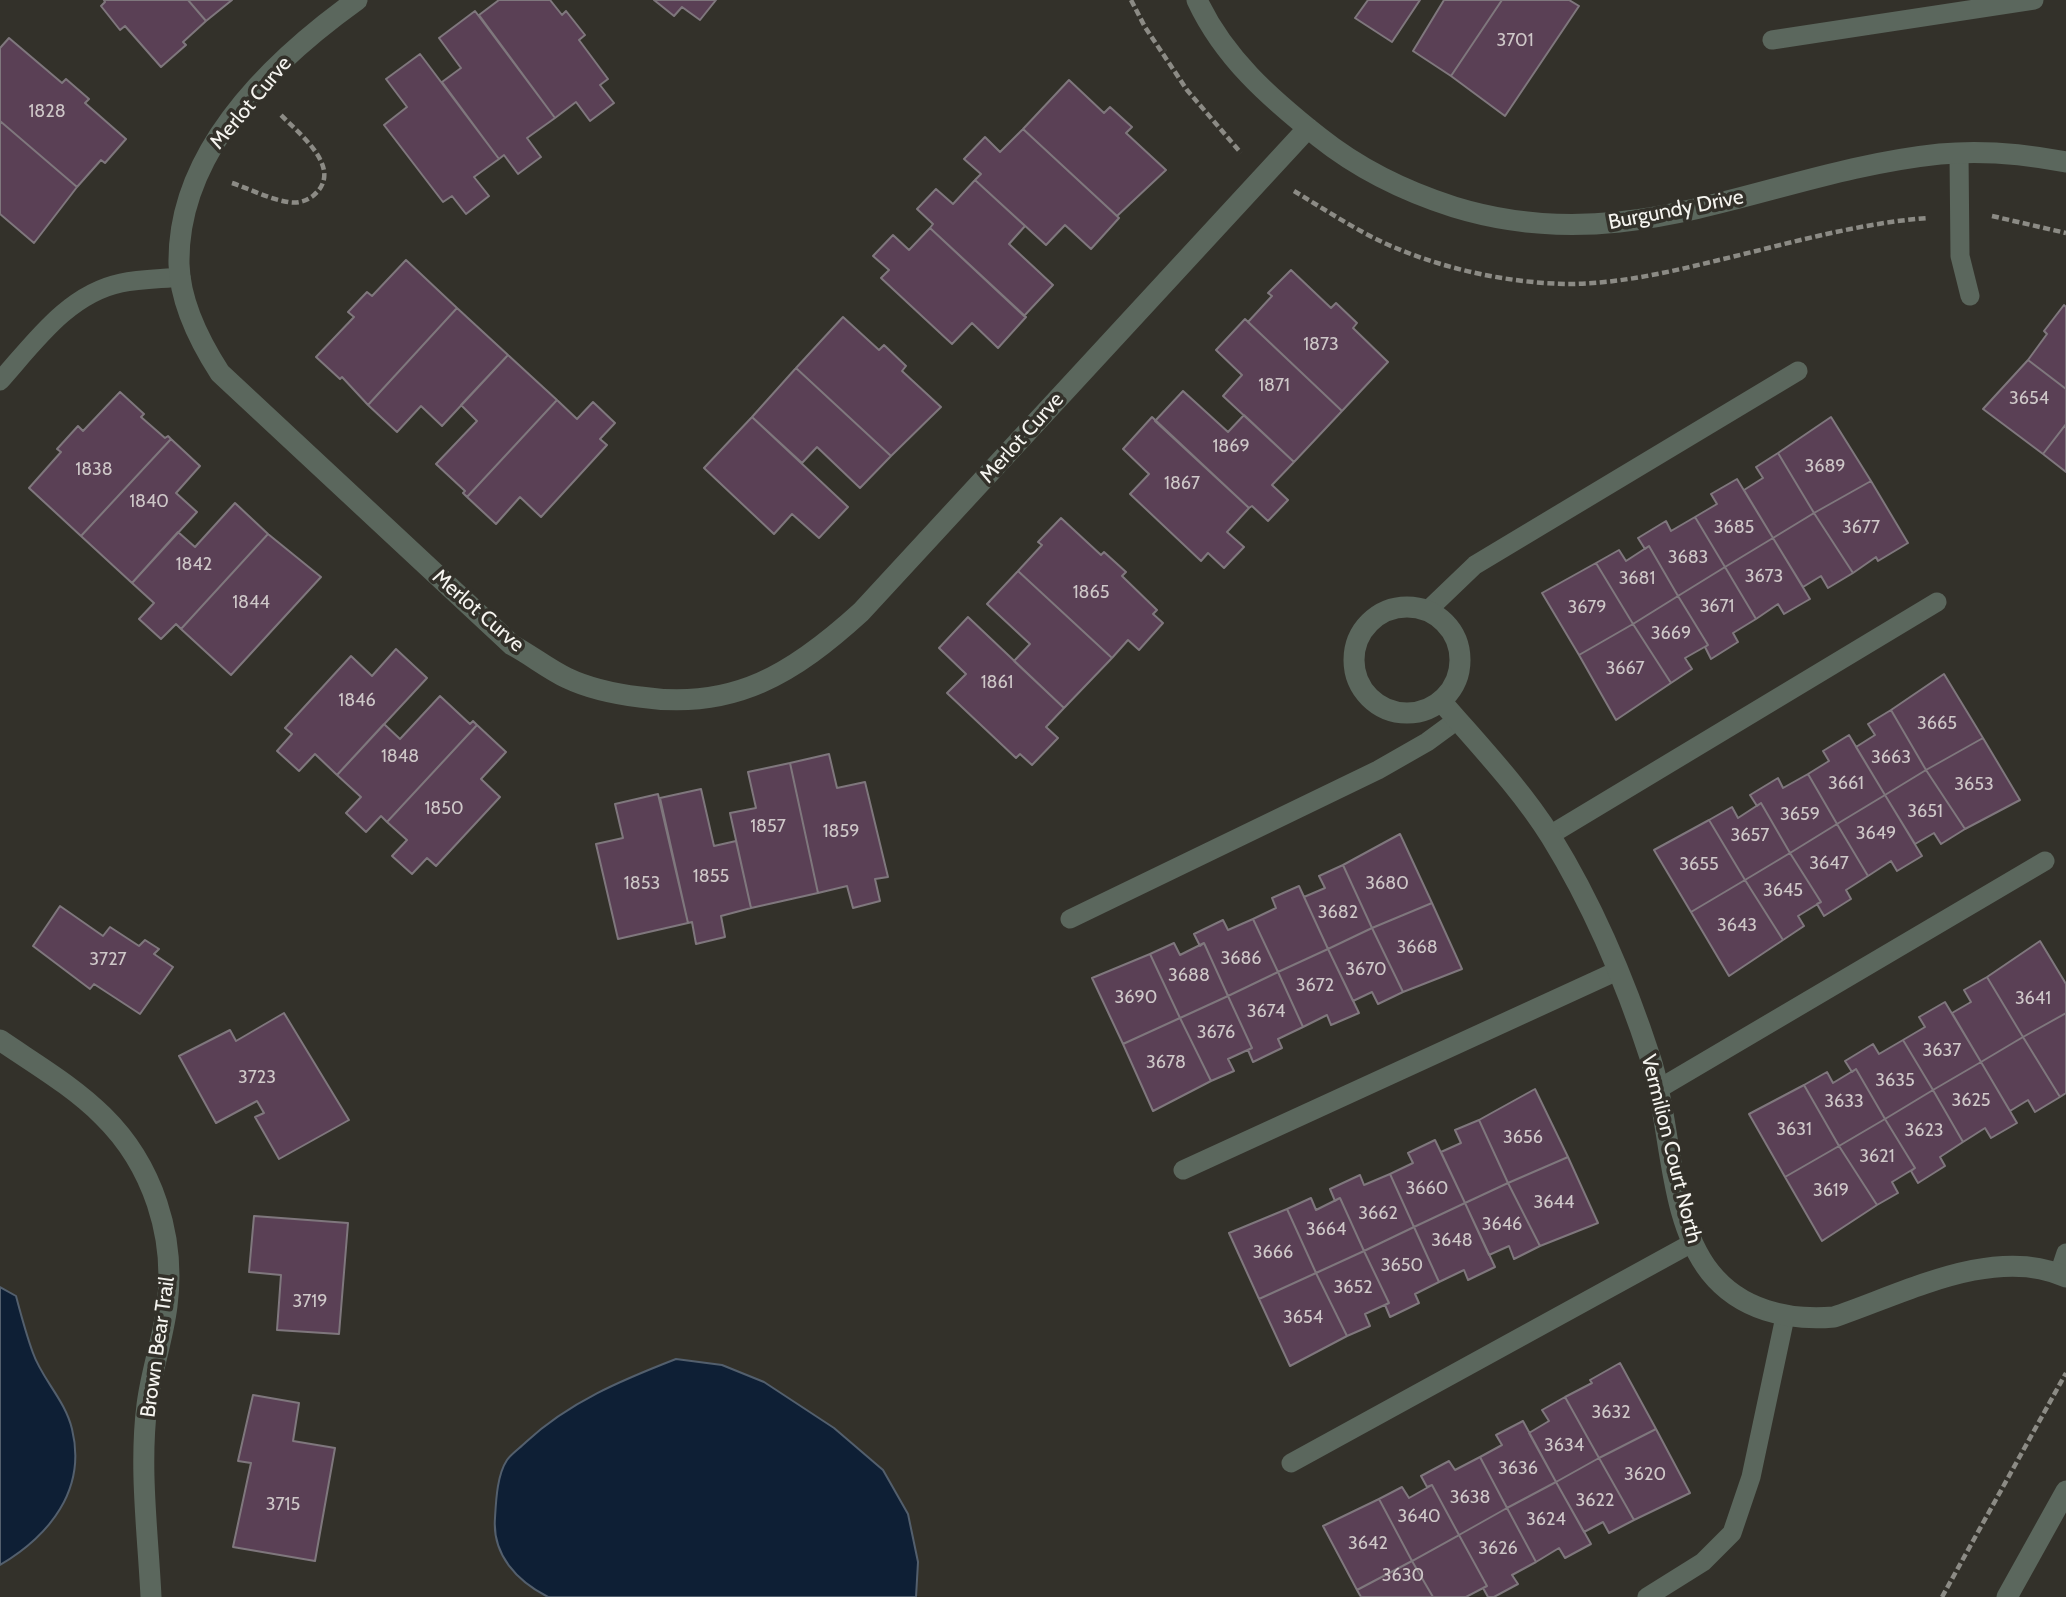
<!DOCTYPE html>
<html>
<head>
<meta charset="utf-8">
<style>
  body { margin:0 }
  canvas { display:block; background:#33312a }
</style>
</head>
<body>
<canvas width="2066" height="1597"></canvas>
<script>
const context = document.querySelector('canvas').getContext('2d');
context.lineJoin = 'round';
function paint(path, color) {
  context.fillStyle = color;
  context.fill(path, 'evenodd');
}
function trace(path, color, width, dash) {
  context.strokeStyle = color;
  context.lineWidth = width;
  context.lineCap = dash ? 'butt' : 'round';
  context.setLineDash(dash || []);
  context.stroke(path);
}
function label(font, color, halo, rows, align = 'center') {
  context.font = font + ' Cabin,sans-serif';
  context.lineWidth = 7;
  context.setLineDash([]);
  context.textBaseline = 'middle';
  context.strokeStyle = halo;
  context.fillStyle = color;
  for (const [text, x, y, turn = 0] of rows) {
    context.save();
    context.translate(x, y);
    context.rotate((+turn || 0) * Math.PI / 180);
    context.textAlign = isNaN(turn) ? turn : align;
    if (halo) context.strokeText(text, 0, 0);
    context.fillText(text, 0, 0);
    context.restore();
  }
}
const water = new Path2D(`
  M0 1287 16 1296C21 1315 26 1334 33 1353 42 1379 65 1400 72 1429 87 1490 49 1536 0 1565Z
  M676 1359 722 1365 764 1382 834 1428 883 1470 908 1514 918 1562 916 1597H548C517 1581 492 1555 495 1518 496 1501 497 1475 507 1460 511 1454 520 1448 526 1442 569 1402 622 1380 676 1359Z`);
const building = new Path2D(`
  M104 0H188L206 21 183 42 186 45 161 67 125 26 120 30 101 6 105 2Z
  M188 0H232L206 21Z
  M499 0H550L562 15 566 11 585 35 579 40 608 79 600 85 614 103 590 121 576 102 555 118 479 15Z
  M654 0H716L700 20 682 7 674 16Z
  M1368 0H1420L1392 42 1355 18Z
  M1444 0H1502L1451 76 1413 51Z
  M1502 0H1569L1579 6 1505 116 1451 76Z
  M475 11 555 118 527 138 541 157 518 174 504 155 499 159 442 82 461 68 439 38Z
  M9 38 62 83 66 79 89 99 85 103 126 139 105 163 101 160 77 187 0 121V48Z
  M420 54 499 159 474 177 489 196 466 214 452 196 443 202 384 125 407 107 386 79Z
  M1069 80 1104 113 1110 107 1132 127 1126 133 1166 170 1117 216 1023 129Z
  M0 121 77 187 34 243 0 214Z
  M1023 129 1119 218 1091 249 1065 225 1046 245 975 180 981 174 964 159 985 137 1000 152Z
  M975 180 1025 226 1009 244 1053 285 1024 316 930 228 933 224 917 209 936 189 953 204Z
  M930 228 1026 317 998 348 972 323 952 344 881 278 889 270 873 256 893 235 909 250Z
  M406 260 457 308 368 405 342 377 340 379 316 357 354 317 348 312 367 292 372 296Z
  M1291 270 1331 308 1336 303 1357 323 1353 328 1388 362 1342 411 1248 322 1272 296 1268 293Z
  M2064 305 2066 307V389L2028 360 2047 334 2044 331Z
  M457 308 508 355 442 426 421 406 397 432 368 405Z
  M843 317 879 350 884 345 906 366 902 371 941 407 891 456 796 368Z
  M1245 319 1342 411 1294 462 1223 396 1242 375 1216 350Z
  M508 355 557 400 467 497 463 493 465 491 436 464 477 421 461 405Z
  M2028 360 2066 389V424L2043 454 1983 409Z
  M796 368 891 456 860 488 817 447 802 463 752 417Z
  M1183 391 1228 432 1244 415 1294 462 1272 485 1288 500 1268 521 1252 506 1249 508 1155 421Z
  M120 392 144 414 141 417 165 438 168 436 171 439 81 536 29 488 61 452 57 449 78 426 83 431Z
  M557 400 577 419 593 402 615 423 600 439 607 445 541 517 520 497 496 524 467 497Z
  M752 417 848 507 819 538 792 514 774 534 704 468Z
  M1152 417 1249 508 1227 532 1244 547 1224 568 1208 553 1201 561 1130 494 1149 474 1123 449Z
  M1831 417 1871 481 1814 513 1778 453Z
  M2066 424V472L2043 454Z
  M171 439 200 466 176 493 197 512 132 583 81 536Z
  M1778 453 1814 513 1773 538 1744 490 1763 478 1756 467Z
  M1737 479 1773 538 1725 567 1695 517 1717 504 1711 494Z
  M1871 481 1908 543 1878 561 1876 557 1853 573 1814 513Z
  M235 503 268 534 181 629 176 624 161 639 139 619 154 603 132 583 178 532 195 547Z
  M1814 513 1853 573 1828 588 1821 576 1803 587 1773 538Z
  M1695 517 1725 567 1678 596 1649 546 1645 549 1638 538 1666 521 1671 531Z
  M1061 518 1101 555 1104 552 1126 572 1122 576 1157 610 1153 614 1163 623 1139 650 1128 640 1112 658 1018 571 1042 545 1038 542Z
  M268 534 321 577 231 675 181 629Z
  M1773 538 1810 599 1784 614 1778 604 1756 619 1725 567Z
  M1649 546 1678 596 1633 624 1596 563 1619 550 1626 561Z
  M1596 563 1633 624 1579 655 1542 593Z
  M1725 567 1756 619 1733 633 1738 642 1711 659 1705 647 1708 645 1678 596Z
  M1018 571 1112 658 1064 708 1014 661 1030 644 987 604Z
  M1678 596 1708 645 1685 658 1692 669 1671 683 1633 624Z
  M968 617 1064 708 1046 727 1058 738 1032 765 1020 754 1016 758 947 693 966 674 939 648Z
  M1633 624 1671 683 1616 720 1579 655Z
  M396 649 427 678 337 775 315 754 299 771 277 751 292 734 285 728 351 656 372 676Z
  M1944 674 1983 738 1926 770 1891 710Z
  M440 696 470 724 473 721 477 725 387 822 381 816 366 832 346 813 361 797 337 775 384 724 400 739Z
  M1891 710 1926 770 1885 795 1856 747 1875 735 1868 724Z
  M477 725 506 752 481 779 500 797 436 866 427 858 412 874 392 856 407 840 387 822Z
  M1849 735 1885 795 1837 824 1808 774 1829 761 1823 751Z
  M1983 738 2020 800 1965 829 1926 770Z
  M829 754 837 788 865 782 888 877 875 879 880 901 853 908 847 886 818 893 790 763Z
  M790 763 818 893 751 908 730 813 756 808 748 772Z
  M1926 770 1965 829 1941 844 1934 833 1915 844 1885 795Z
  M1808 774 1837 824 1790 853 1761 803 1757 806 1750 795 1778 778 1783 788Z
  M701 789 714 846 736 841 751 908 721 916 725 937 696 944 692 922 688 923 660 798Z
  M658 794 688 923 618 939 596 844 623 838 615 804Z
  M1885 795 1922 856 1897 871 1891 861 1868 876 1837 824Z
  M1761 803 1790 853 1745 880 1709 820 1732 807 1738 818Z
  M1709 820 1745 880 1691 912 1654 850Z
  M1837 824 1868 876 1846 890 1851 899 1824 916 1817 904 1821 902 1790 853Z
  M1400 834 1432 903 1372 928 1343 865Z
  M1790 853 1821 902 1798 916 1804 926 1783 940 1745 880Z
  M1343 865 1372 928 1328 949 1304 897 1325 888 1319 876Z
  M1745 880 1783 940 1729 976 1691 912Z
  M1299 886 1328 949 1278 972 1253 919 1276 908 1272 898Z
  M1432 903 1462 969 1403 992 1372 928Z
  M60 906 103 936 110 927 139 946 145 940 159 949 154 954 173 967 140 1014 94 984 90 989 33 946Z
  M1253 919 1278 972 1228 996 1204 943 1200 946 1194 934 1223 920 1228 930Z
  M1372 928 1403 992 1378 1004 1372 992 1353 1001 1328 949Z
  M2040 941 2066 984V1013L2023 1037 1987 977Z
  M1174 943 1180 955 1204 943 1228 996 1180 1018 1150 954Z
  M1328 949 1359 1013 1331 1025 1327 1015 1303 1027 1278 972Z
  M1150 954 1180 1018 1123 1044 1092 978Z
  M1278 972 1303 1027 1278 1039 1282 1048 1253 1062 1248 1050 1252 1048 1228 996Z
  M1987 977 2023 1037 1981 1062 1952 1013 1971 1002 1964 990Z
  M1228 996 1252 1048 1228 1059 1234 1071 1211 1081 1180 1018Z
  M1945 1002 1981 1062 1933 1090 1903 1040 1925 1027 1919 1017Z
  M284 1013 349 1120 279 1159 255 1117 264 1113 257 1101 216 1123 179 1056 230 1030 236 1041Z
  M2066 1013V1093L2060 1097 2023 1037Z
  M1180 1018 1211 1081 1153 1111 1123 1044Z
  M2023 1037 2060 1097 2035 1112 2028 1100 2010 1111 1981 1062Z
  M1903 1040 1933 1090 1885 1119 1856 1069 1852 1072 1845 1061 1873 1044 1879 1054Z
  M1981 1062 2017 1123 1991 1138 1985 1128 1963 1142 1933 1090Z
  M1856 1069 1885 1119 1839 1146 1804 1085 1827 1072 1833 1083Z
  M1804 1085 1839 1146 1785 1177 1749 1114Z
  M1535 1089 1568 1157 1508 1183 1479 1120Z
  M1933 1090 1963 1142 1940 1157 1945 1166 1918 1183 1911 1171 1915 1168 1885 1119Z
  M1885 1119 1915 1168 1892 1182 1898 1193 1877 1205 1839 1146Z
  M1479 1120 1508 1183 1465 1203 1441 1152 1461 1143 1455 1130Z
  M1435 1140 1465 1203 1414 1227 1390 1174 1413 1163 1408 1153Z
  M1839 1146 1877 1205 1822 1241 1785 1177Z
  M1568 1157 1598 1223 1540 1246 1508 1183Z
  M1390 1174 1414 1227 1364 1251 1340 1198 1335 1201 1330 1189 1360 1175 1364 1185Z
  M1508 1183 1540 1246 1514 1259 1509 1246 1489 1255 1465 1203Z
  M1311 1198 1316 1210 1340 1198 1364 1251 1316 1273 1287 1209Z
  M1465 1203 1495 1267 1468 1280 1464 1270 1439 1282 1414 1227Z
  M1287 1209 1316 1273 1259 1299 1229 1233Z
  M254 1216 348 1223 339 1334 277 1330 281 1275 249 1272Z
  M1414 1227 1439 1282 1415 1294 1419 1303 1390 1317 1385 1305 1389 1303 1364 1251Z
  M1364 1251 1389 1303 1365 1314 1370 1326 1347 1336 1316 1273Z
  M1316 1273 1347 1336 1290 1366 1259 1299Z
  M1620 1363 1656 1429 1599 1458 1565 1397 1592 1383 1590 1380Z
  M253 1395 299 1403 293 1441 335 1448 315 1561 233 1547 251 1463 238 1461Z
  M1565 1397 1599 1458 1556 1482 1529 1433 1549 1421 1542 1410Z
  M1523 1421 1556 1482 1507 1508 1480 1457 1502 1445 1496 1435Z
  M1656 1429 1690 1493 1634 1520 1599 1458Z
  M1480 1457 1507 1508 1459 1535 1432 1485 1427 1487 1421 1476 1449 1461 1455 1470Z
  M1599 1458 1634 1520 1609 1533 1603 1522 1584 1532 1556 1482Z
  M1556 1482 1591 1544 1565 1558 1559 1548 1536 1562 1507 1508Z
  M1432 1485 1459 1535 1412 1561 1379 1499 1402 1487 1409 1498Z
  M1379 1499 1412 1561 1357 1590 1323 1526Z
  M1507 1508 1536 1562 1512 1575 1518 1584 1494 1597H1488L1483 1588 1487 1586 1459 1535Z
  M1459 1535 1487 1586 1466 1597H1433L1412 1561Z
  M1412 1561 1433 1597H1361L1357 1590Z`);
const path = new Path2D(`
  M1131 0 1145 27 1187 90 1241 153
  M232 183C250 189 269 199 288 202 297 204 307 201 314 195 345 168 298 133 279 113
  M1294 191C1319 206 1345 223 1372 237 1429 266 1503 283 1567 284 1618 284 1670 272 1719 260 1787 244 1858 223 1928 218
  M1992 216 2066 233
  M1942 1597 2066 1373`);
const lane = new Path2D(`
  M1772 40 2034 0
  M1959 153 1960 256 1970 296
  M0 381C34 343 68 294 121 283 140 279 161 279 181 277
  M1427 611 1475 565 1798 371
  M1550 835 1937 602
  M1070 919 1378 770 1427 742 1457 720
  M1660 1088 2045 861
  M1183 1170 1617 971
  M2059 1274 2066 1253
  M1291 1463 1692 1243
  M1647 1597 1703 1562 1732 1533 1751 1477 1785 1317`);
const street = new Path2D(`
  M357 0C272 61 177 151 179 264 180 302 200 342 220 373L512 645C531 655 548 669 567 678 590 689 615 694 640 697 734 711 794 673 861 612L1308 128
  M1197 0C1224 58 1270 98 1319 137 1359 169 1404 191 1454 207 1633 262 1768 172 1940 154 1982 150 2025 154 2066 162
  M1354 660a53 53 0 1 1 106 0a53 53 0 1 1-106 0Z
  M1441 701C1478 744 1521 789 1551 837 1593 905 1626 983 1651 1060 1672 1126 1667 1217 1710 1272 1740 1310 1788 1321 1834 1317 1903 1294 1995 1244 2066 1277
  M0 1040C35 1064 73 1086 103 1116 153 1165 176 1237 167 1306 163 1339 151 1372 147 1405 139 1468 148 1534 151 1597
  M2007 1597 2066 1491`);
const numberNames = [
  ["3701",1515,41],
  ["1828",47,112],
  ["1873",1321,345],
  ["1871",1274,386],
  ["3654",2029,399],
  ["1869",1231,447],
  ["3689",1825,467],
  ["1838",94,470],
  ["1867",1182,484],
  ["1840",149,502],
  ["3685",1734,528],
  ["3677",1861,528],
  ["3683",1688,558],
  ["1842",194,565],
  ["3673",1764,577],
  ["3681",1637,579],
  ["1865",1091,593],
  ["1844",251,603],
  ["3671",1717,607],
  ["3679",1587,608],
  ["3669",1671,634],
  ["3667",1625,669],
  ["1861",997,683],
  ["1846",357,701],
  ["3665",1937,724],
  ["1848",400,757],
  ["3663",1891,758],
  ["3661",1846,784],
  ["3653",1974,785],
  ["1850",444,809],
  ["3651",1925,812],
  ["3659",1800,815],
  ["1857",768,827],
  ["1859",841,832],
  ["3649",1876,834],
  ["3657",1750,836],
  ["3647",1829,864],
  ["3655",1699,865],
  ["1855",711,877],
  ["1853",642,884],
  ["3680",1387,884],
  ["3645",1783,891],
  ["3682",1338,913],
  ["3643",1737,926],
  ["3668",1417,948],
  ["3686",1241,959],
  ["3727",108,960],
  ["3670",1366,970],
  ["3688",1189,976],
  ["3672",1315,986],
  ["3690",1136,998],
  ["3641",2033,999],
  ["3674",1266,1012],
  ["3676",1216,1033],
  ["3637",1942,1051],
  ["3678",1166,1063],
  ["3723",257,1078],
  ["3635",1895,1081],
  ["3625",1971,1101],
  ["3633",1844,1102],
  ["3631",1794,1130],
  ["3623",1924,1131],
  ["3656",1523,1138],
  ["3621",1877,1157],
  ["3660",1427,1189],
  ["3619",1831,1191],
  ["3644",1554,1203],
  ["3662",1378,1214],
  ["3646",1502,1225],
  ["3664",1326,1230],
  ["3648",1452,1241],
  ["3666",1273,1253],
  ["3650",1402,1266],
  ["3652",1353,1288],
  ["3719",310,1302],
  ["3654",1303,1318],
  ["3632",1611,1413],
  ["3634",1564,1446],
  ["3636",1518,1469],
  ["3620",1645,1475],
  ["3638",1470,1498],
  ["3622",1595,1501],
  ["3715",283,1505],
  ["3640",1419,1517],
  ["3624",1546,1520],
  ["3642",1368,1544],
  ["3626",1498,1549],
  ["3630",1403,1576]
];
const streetNames = [
  ["Merlot Curve",251,103,-50],
  ["Burgundy Drive",1676,210,-11],
  ["Merlot Curve",1022,438,-48],
  ["Merlot Curve",478,611,41],
  ["Vermilion Court North",1671,1149,76],
  ["Brown Bear Trail",158,1347,-82]
];
paint(water, '#0e1f35');
trace(water, '#535f6d', 2);
paint(building, '#5a4055');
trace(building, '#7f777d', 2);
trace(path, '#8c8b85', 4.5, [7, 3.5]);
trace(lane, '#5b675d', 19);
trace(street, '#5b675d', 21);
label('18px', '#cec7c8', null, numberNames);
label('21px', '#f5f4ef', '#33312a', streetNames);
</script>
</body>
</html>
